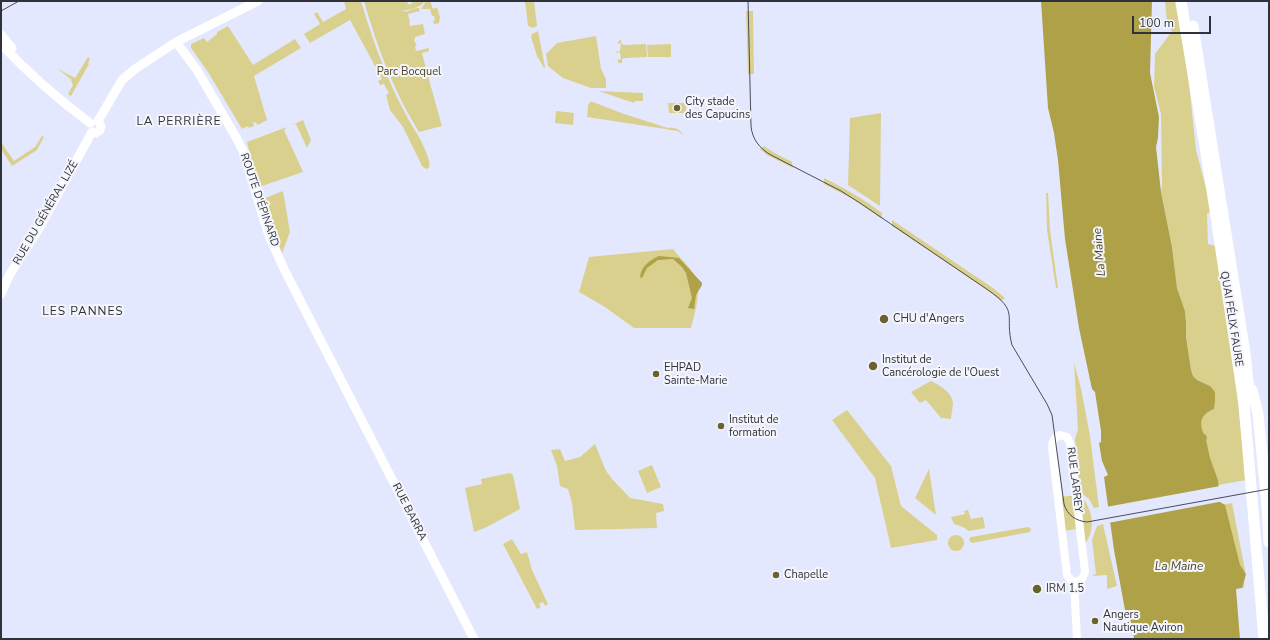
<!DOCTYPE html>
<html>
<head>
<meta charset="utf-8">
<style>
  body { margin:0 }
  #map { position:relative; width:1270px; height:640px; overflow:hidden; background:#e3e8fe; font-family:"Nunito Sans",sans-serif }
  canvas { display:block }
  .frame { position:absolute; inset:0; border:2px solid #2f313b; pointer-events:none }
  .scale { position:absolute; left:1132px; top:16px; width:79px; height:18px; box-sizing:border-box; border:2px solid #2f313b; border-top:0; padding-left:5px; font-size:12px; line-height:14px; white-space:nowrap; color:#2f313b; -webkit-text-stroke:3px #f5f6fc; paint-order:stroke }
</style>
</head>
<body>
<div id="map">
<canvas width="1270" height="640"></canvas>
<div class="frame"></div>
<div class="scale">100 m</div>
</div>
<script>
const context = document.querySelector('canvas').getContext('2d');
context.lineJoin = 'round';
function paint(path, color) {
  context.fillStyle = color;
  context.fill(path, 'evenodd');
}
function trace(path, color, width, dash) {
  context.strokeStyle = color;
  context.lineWidth = width;
  context.lineCap = dash ? 'butt' : 'round';
  context.setLineDash(dash || []);
  context.stroke(path);
}
function label(font, color, halo, rows, align = 'center') {
  context.font = font + ' "Nunito Sans",sans-serif';
  context.lineWidth = 4;
  context.setLineDash([]);
  context.textBaseline = 'middle';
  context.strokeStyle = halo;
  context.fillStyle = color;
  for (const [text, x, y, turn = 0] of rows) {
    context.save();
    context.translate(x, y);
    context.rotate((+turn || 0) * Math.PI / 180);
    context.textAlign = isNaN(turn) ? turn : align;
    if (halo) context.strokeText(text, 0, 0);
    context.fillText(text, 0, 0);
    context.restore();
  }
}
const green = new Path2D(`
  M344 1H361C374 45 390 89 414 129 419 136 432 160 429 168L426 169 422 166 403 127 390 110 386 95 389 93 384 84 380 85 378 81 382 79 350 20 310 43 304 34 320 24 314 14 317 12 323 22 346 9Z
  M364 1H408L407 2 409 5 415 1H424C422 8 407 10 402 11 408 13 413 7 419 8L420 11 408 14 410 23H409L410 26 423 24 425 34 415 37V39L414 40 417 46H415L416 51 429 48V51L422 53 426 68 430 67 429 76H428L442 126 419 132C394 92 377 47 364 1Z
  M426 1H430L433 9 437 7 440 17 439 23 434 24 433 21 435 20 434 16H432L430 9H421Z
  M525 1H534L537 26 533 28 528 26Z
  M1165 1H1175L1188 74 1196 150 1212 211 1207 214 1208 244 1216 246 1233 353 1246 480 1218 485V480C1213 467 1204 450 1206 436 1200 432 1199 419 1205 414 1207 412 1211 411 1214 409L1210 386 1197 380 1193 376 1191 370 1186 337V322L1185 311 1177 288 1172 247 1161 192 1162 185 1161 114 1154 87 1155 54 1172 31 1167 22Z
  M746 11H753L754 74H748Z
  M228 26 253 65 295 39 301 48 254 76 267 120 258 125 255 122 253 123 254 126 249 128 248 126 242 129 208 72 191 48V44L204 38 207 42 217 34V32Z
  M538 31 545 67 544 68 537 56 531 37 532 34Z
  M596 36 601 69 606 79V88H591L563 78 548 66 546 54 557 43Z
  M621 39V43L624 45 646 44 647 57 625 58 622 59V63H619L617 60 621 59 620 52 616 53V52L620 51 621 44 617 43Z
  M671 44V57H648L647 45Z
  M88 57 90 59 88 63 89 64 71 96 68 94 73 85 71 81 72 80 58 69 75 78Z
  M599 91 643 93V101H635L634 103Z
  M590 102H593L624 114 668 128C675 127 680 129 683 135L678 131 587 117 588 105Z
  M668 103H686V113H669Z
  M556 111 574 113 573 125 555 123Z
  M881 113 880 206 848 185 850 118Z
  M303 120 311 140 307 148 296 124 292 125Z
  M287 127 284 130 303 172 259 187 249 155 250 154 247 142Z
  M42 136 44 137 37 150 12 166 1 149V142L14 161 35 147Z
  M764 146 773 152 792 162 793 168 767 155 760 149Z
  M824 178C844 188 864 199 882 213V219L851 198 824 184Z
  M283 191 290 232 282 253 263 199Z
  M1046 193H1048L1050 230 1058 288H1056L1047 230Z
  M892 220 993 288 1005 298 1001 301 990 292 892 226Z
  M673 249C679 257 691 268 695 276 702 292 695 312 691 328H634L605 307 579 292 589 257Z
  M1074 363 1081 388 1090 436 1099 507 1094 508 1089 499 1080 492 1075 439 1078 429Z
  M931 381C939 385 952 392 953 403 953 408 951 414 951 419L941 418 926 400 920 403 911 392Z
  M847 410 891 466 901 506 937 535V540L891 548 875 478 832 420Z
  M595 444 606 471 613 480 630 498 663 504 664 511 656 513 657 528 575 530 572 503 568 489 560 486 557 466 551 450 560 449 565 461 580 457Z
  M652 465 661 487 647 493 638 471Z
  M929 469 936 515 915 498Z
  M510 473 513 475 520 509 485 528 474 532 465 488 482 484 481 479Z
  M1079 495C1093 507 1097 530 1084 545L1082 528 1064 531 1059 497Z
  M1232 503 1245 570 1244 588H1238L1211 507Z
  M968 510 971 519 983 517 985 528 969 531 963 527 954 524 951 517 965 514 964 511Z
  M1103 524 1117 586 1107 589V575L1093 576V575L1096 574 1092 540 1097 526Z
  M1028 527 1031 529 1030 532 972 543 970 541 969 539 971 537Z
  M948 543a8 8 0 1 1 16 0a8 8 0 1 1-16 0Z
  M512 539 521 554 527 552 532 570 548 604 545 606 543 602 539 604 541 607 537 609 503 544Z`);
const water = new Path2D(`
  M1041 1H1152L1150 73 1159 117 1158 138 1156 147 1161 192 1172 247 1177 288 1185 311 1186 322V337L1191 370 1193 376 1197 380 1210 386 1215 392V401L1214 409C1202 414 1198 421 1204 434L1206 435 1207 439 1206 440 1210 458 1218 480 1220 502 1225 505 1240 565 1246 574 1242 588 1236 589 1240 639H1134L1133 629 1125 610 1114 550 1104 477 1108 475 1102 461 1099 443 1101 442V431L1095 392 1092 389 1079 328 1065 239 1058 160 1054 133 1048 108Z
  M659 256 679 258 702 283V285L696 295 694 309 688 308 692 298 686 273 682 267 673 259 658 260 647 268 642 278 640 277C641 266 650 260 659 256Z`);
const pier = new Path2D(`
  M1220 486 1222 501H1224L1108 523 1106 507Z`);
const tertiary = new Path2D(`
  M1060 435 1067 437 1070 443 1085 572 1082 579 1077 582 1071 580 1067 575 1053 456C1052 447 1050 439 1060 435Z
  M1074 582 1077 639`);
const secondary = new Path2D(`
  M1 35 12 48
  M176 42 197 70 237 139 243 151 269 236 285 271 474 639
  M1 44C28 73 58 99 90 123
  M98 121 122 80 135 69 176 42 258 1
  M92 132 96 133 100 130 101 126 98 121
  M1 294 10 274 38 230 92 132`);
const trunk = new Path2D(`
  M1181 1 1212 190 1244 404 1264 639
  M1193 26 1245 353 1250 399
  M1252 390 1258 414 1267 505 1269 542`);
const tram = new Path2D(`
  M748 1 751 126C752 139 760 149 771 155L841 191 860 203 988 290C1020 312 1004 315 1012 345L1047 404 1052 415 1064 504C1067 515 1076 521 1087 522L1269 489
  M1 11 19 1`);
const markers = [
  [677,108,4,"#69612e"],
  [884,319,5,"#69612e"],
  [873,366,5,"#69612e"],
  [656,374,4,"#69612e"],
  [721,426,4,"#69612e"],
  [776,575,4,"#69612e"],
  [1037,589,5,"#69612e"],
  [1095,621,4,"#69612e"]
];
const parkNames = [
  ["Parc Bocquel",409,72]
];
const poiNames = [
  ["City stade",685,102],
  ["des Capucins",685,115],
  ["CHU d'Angers",893,319],
  ["Institut de",882,360],
  ["Cancérologie de l'Ouest",882,373],
  ["EHPAD",664,368],
  ["Sainte-Marie",664,381],
  ["Institut de",729,420],
  ["formation",729,433],
  ["Chapelle",784,575],
  ["IRM 1.5",1046,589],
  ["Angers",1103,615],
  ["Nautique Aviron",1103,628]
];
const streetNames = [
  ["ROUTE D'ÉPINARD",259,200,71],
  ["RUE DU GÉNÉRAL LIZÉ",46,213,-60],
  ["QUAI FÉLIX FAURE",1231,319,81],
  ["RUE LARREY",1074,480,83],
  ["RUE BARRA",409,512,63]
];
const neighbourhoodNames = [
  ["LA PERRIÈRE",179,122],
  ["LES PANNES",83,312]
];
const waterNames = [
  ["La Maine",1100,252,-95],
  ["La Maine",1179,567]
];
paint(green, '#dad08e');
paint(water, '#aea148');
paint(pier, '#e3e8fe');
trace(tertiary, '#fff', 8);
trace(secondary, '#fff', 9);
trace(trunk, '#fff', 11);
trace(tram, '#4a4c58', 1);
for (const [x, y, r, color] of markers) {
  const dot = new Path2D();
  dot.arc(x, y, r, 0, 2 * Math.PI);
  context.fillStyle = color;
  context.fill(dot);
  trace(dot, '#f5f6fc', 1.5);
}
label('11px', '#4a451f', '#f5f6fc', parkNames);
label('11px', '#2f313b', '#f5f6fc', poiNames, 'left');
label('11px', '#2f313b', '#f5f6fc', streetNames);
context.letterSpacing = '1px';
label('12px', '#2f313b', '#f5f6fc', neighbourhoodNames);
context.letterSpacing = '0px';
label('italic 12px', '#4b4520', '#f5f6fc', waterNames);
</script>
</body>
</html>
